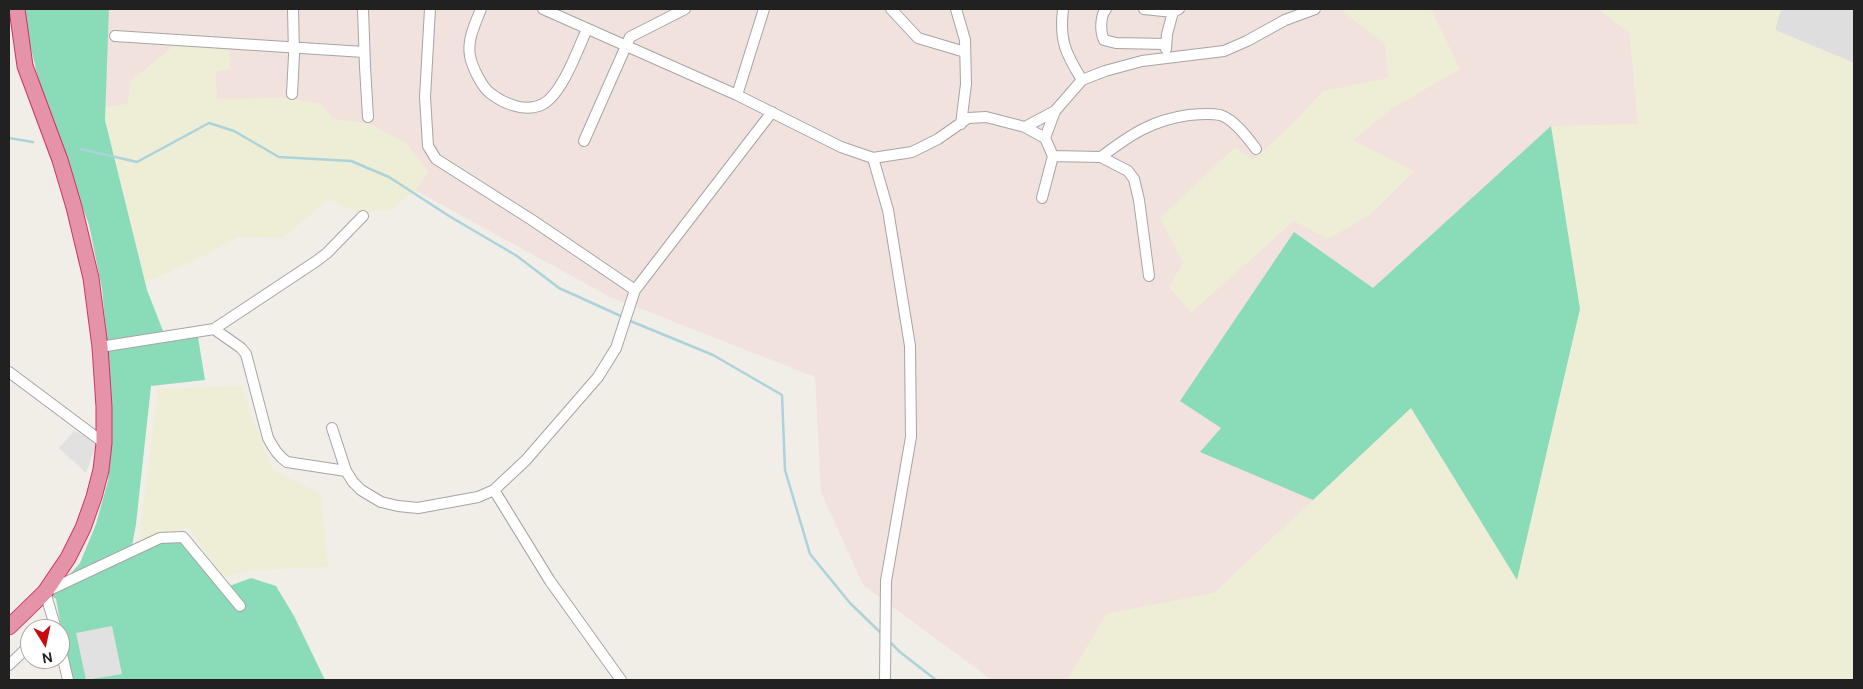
<!DOCTYPE html>
<html>
<head>
<meta charset="utf-8">
<style>
  body { margin:0 }
  #map { position:relative; width:1863px; height:689px; overflow:hidden; background:#f1eee8; font-family:"DM Sans",sans-serif }
  canvas { display:block }
  .frame { position:absolute; inset:0; border:10px solid #212121; pointer-events:none }
  .north { position:absolute; left:20px; top:619px; width:50px; height:50px; box-sizing:border-box; background:#fff; border:1px solid #a6a6a6; border-radius:50%; rotate:170deg; font-size:14px; font-weight:700; line-height:20px; text-align:center; color:#212121 }
  .north::after { content:''; display:block; margin:auto; width:18px; height:22px; background:#c90910; clip-path:polygon(50% 0,100% 100%,50% 72%,0 100%) }
</style>
</head>
<body>
<div id="map">
<canvas width="1863" height="689"></canvas>
<div class="frame"></div>
<div class="north">N</div>
</div>
<script>
const context = document.querySelector('canvas').getContext('2d');
context.lineJoin = 'round';
function paint(path, color) {
  context.fillStyle = color;
  context.fill(path, 'evenodd');
}
function trace(path, color, width, dash) {
  context.strokeStyle = color;
  context.lineWidth = width;
  context.lineCap = dash ? 'butt' : 'round';
  context.setLineDash(dash || []);
  context.stroke(path);
}
const residential = new Path2D(`
  M1781 9H1854V63L1775 30Z`);
const military = new Path2D(`
  M32 9H1599L1630 34 1638 125 1551 127 1580 309 1411 408 1214 593 1107 614 1067 680H992L863 585 821 492 815 377 608 296 415 190 428 172 406 143 369 124 333 119 321 104 285 98 217 100 215 72 181 40 130 82 128 104 105 108Z`);
const farmland = new Path2D(`
  M1356 9H1431L1460 69 1393 108 1353 140 1414 171 1370 215 1328 239 1294 221 1191 313 1169 287 1183 263 1160 218 1235 147 1253 160 1290 126 1323 91 1388 78 1385 44 1342 11Z
  M1599 9H1781L1775 30 1854 63V680H1067L1107 614 1214 593 1411 408 1517 579 1580 309 1551 126 1638 124 1630 34Z
  M181 40 229 42 230 69 215 72 217 99 285 98 321 104 333 119 369 124 406 143 428 172 415 190 393 209 356 212 329 199 283 238 238 237 200 258 145 283 105 120V108L128 104 130 82Z
  M241 386 255 425 273 470 321 494 328 567 253 570 223 577 189 528 139 540 158 389Z`);
const pitch = new Path2D(`
  M26 9H109L105 120 147 290 165 336 197 331 205 380 151 386 136 524 132 546 183 537 224 588 251 578 276 586 294 616 325 680H71L56 599 45 592 55 591 80 563 96 524 108 481 112 419 109 362 102 289 89 225 42 94 26 28Z
  M1551 126 1580 309 1517 580 1411 408 1313 500 1200 452 1221 428 1180 401 1294 232 1373 288Z`);
const parking = new Path2D(`
  M74 431 98 440 86 473 59 448Z
  M112 626 122 674 86 680 76 633Z`);
const stream = new Path2D(`
  M9 138 33 142
  M81 149 137 162 209 123 234 131 279 157 351 161 389 177 449 216 517 256 559 288 623 317
  M628 320 713 355 782 395 785 470 810 554 850 603 882 634
  M889 641 900 652 936 680`);
const minor = new Path2D(`
  M363 9 365 67 368 117
  M430 9 425 97 428 146 436 159 532 220 635 290
  M481 9C475 24 467 40 470 56 472 67 482 87 490 93 504 104 526 113 543 104 562 94 578 49 587 29
  M543 9 737 95 841 147 873 158 912 152 938 139 968 118 986 117 1025 127 1045 138 1053 156 1042 198
  M891 9 918 38 965 52
  M956 9 965 40 966 84 961 124
  M1063 9C1059 41 1066 54 1082 80
  M1106 9C1100 16 1100 32 1104 40L1116 43 1166 44
  M1144 9 1173 12
  M115 36 364 52
  M1166 49 1167 34 1173 12 1179 9
  M292 94 294 55 293 9
  M737 95 764 9
  M1025 127 1055 111 1082 80 1105 71 1142 61 1224 51 1247 41 1285 20 1315 9
  M1045 138 1055 111
  M584 141 630 37 685 9
  M1053 156 1101 157 1128 171 1134 179 1139 200 1149 276
  M1101 157C1130 135 1152 120 1189 115 1199 114 1211 113 1220 115 1234 119 1248 138 1256 149
  M873 158 888 210 910 346 911 437 886 581 885 680
  M214 329 241 348 246 354 268 438C273 448 278 456 287 462L346 471
  M100 347 214 329 315 262 327 253 363 216
  M9 372 104 443
  M332 428 346 471 353 482 361 490 381 502 398 506 418 508 478 497 494 490 526 460 598 377 616 348 635 290 772 112
  M494 490 550 581 621 680
  M56 629 45 592 160 538 183 537 240 606
  M60 646 68 680
  M9 665 30 645`);
const highway = new Path2D(`
  M9 627 45 592 68 558 83 528 94 497 101 470 104 443V407L100 347 91 278 74 207 60 160 25 66 17 9`);
paint(residential, '#dfdede');
paint(military, '#f2e2dd');
paint(farmland, '#edeed5');
paint(pitch, '#8adcb9');
paint(parking, '#e1e1e1');
trace(stream, '#abd3dc', 2.5);
trace(minor, '#a5a5a5', 12);
trace(highway, '#d4306e', 17);
trace(minor, '#fff', 10);
trace(highway, '#e494a6', 15);
</script>
</body>
</html>
